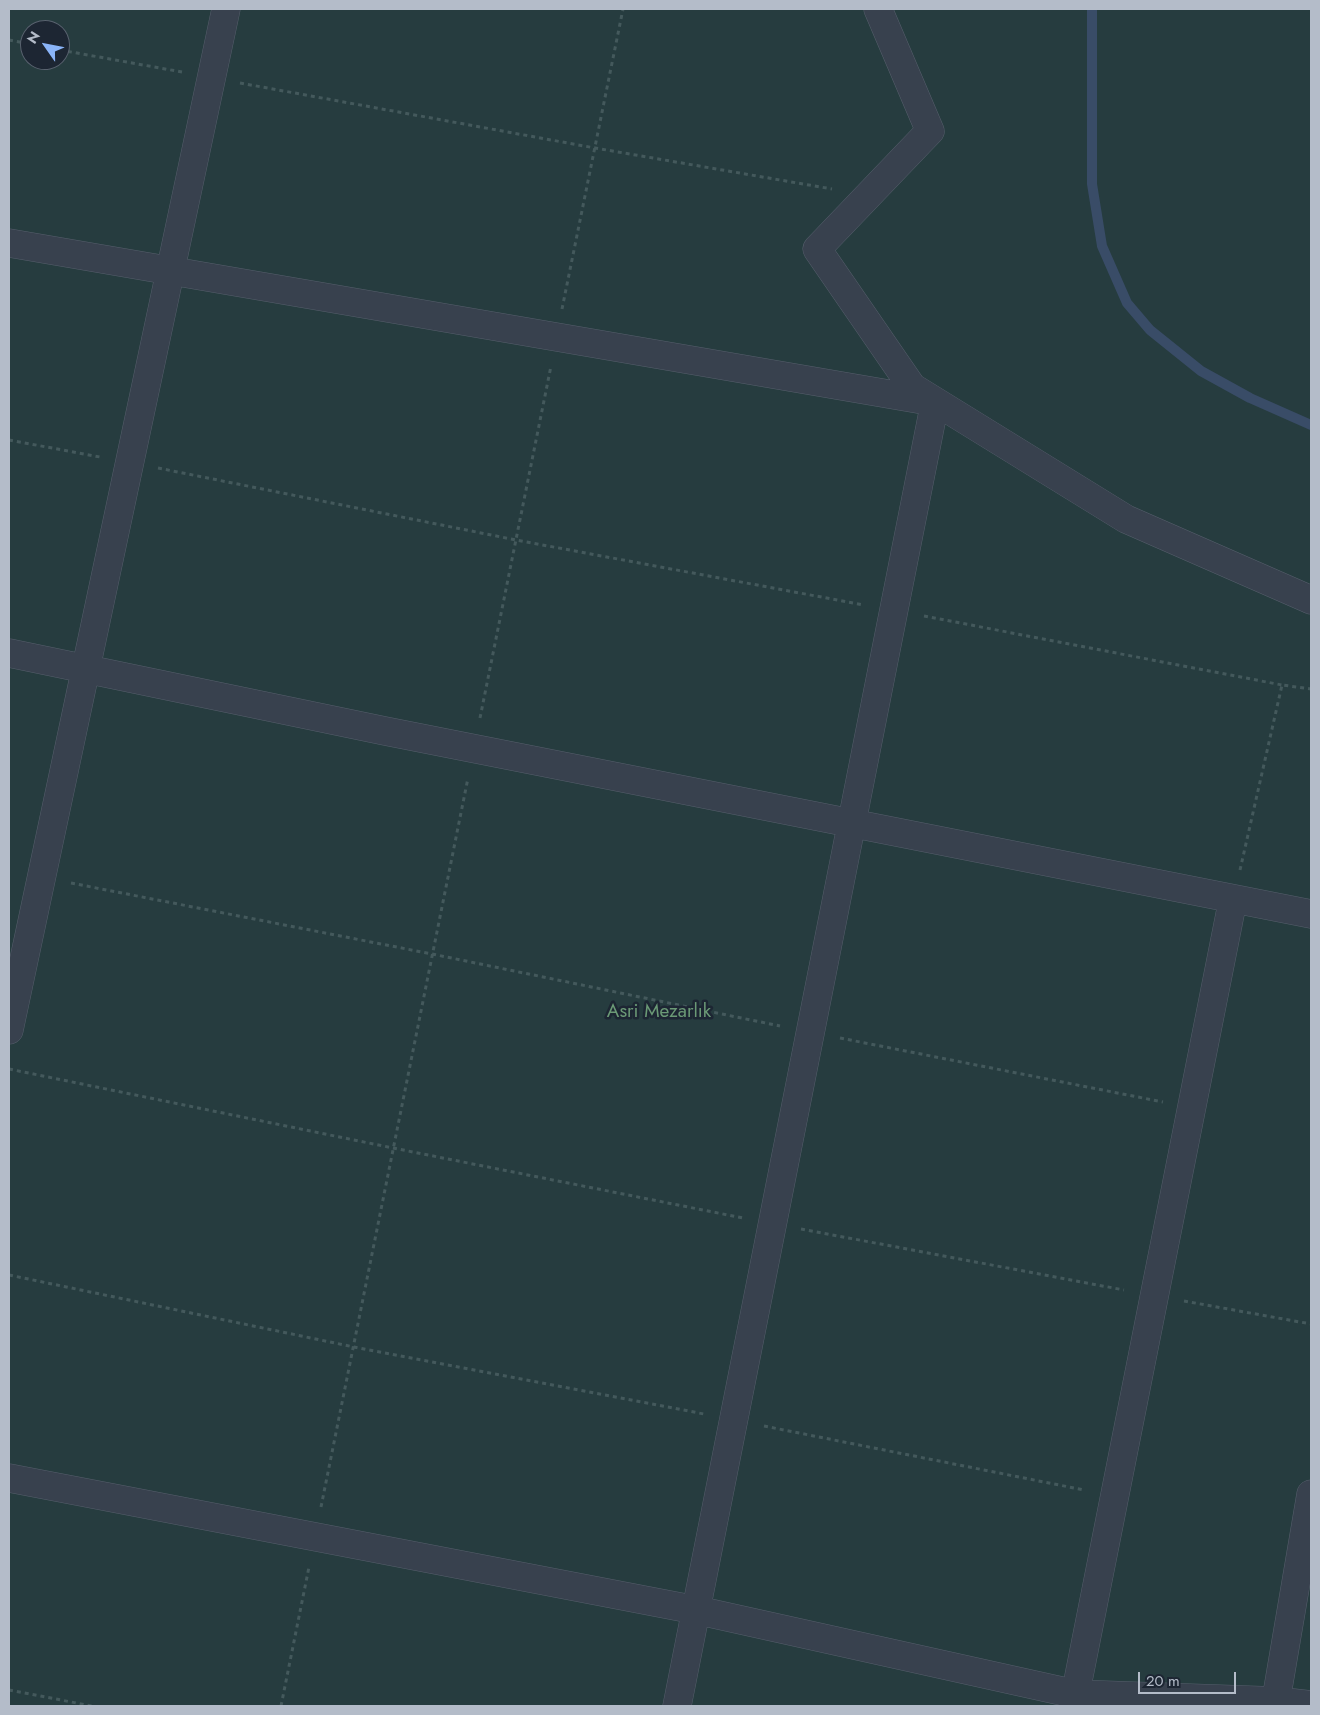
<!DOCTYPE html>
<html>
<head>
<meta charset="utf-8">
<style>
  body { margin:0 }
  #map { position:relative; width:1320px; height:1715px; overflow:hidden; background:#242f3e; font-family:Jost,sans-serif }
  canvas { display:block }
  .frame { position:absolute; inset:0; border:10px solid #b4bcc9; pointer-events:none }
  .north { position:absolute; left:20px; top:20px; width:50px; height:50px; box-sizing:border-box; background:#1d2633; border:1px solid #59626f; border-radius:50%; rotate:303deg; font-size:14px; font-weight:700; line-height:20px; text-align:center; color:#b4bcc9 }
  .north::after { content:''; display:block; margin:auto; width:18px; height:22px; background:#8ab4f8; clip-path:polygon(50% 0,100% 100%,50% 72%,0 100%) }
  .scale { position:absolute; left:1138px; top:1672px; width:98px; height:22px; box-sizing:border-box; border:2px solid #b4bcc9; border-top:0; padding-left:6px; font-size:15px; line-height:18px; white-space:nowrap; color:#b4bcc9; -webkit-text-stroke:4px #1d2633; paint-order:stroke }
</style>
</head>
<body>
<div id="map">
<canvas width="1320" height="1715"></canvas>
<div class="frame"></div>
<div class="north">N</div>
<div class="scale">20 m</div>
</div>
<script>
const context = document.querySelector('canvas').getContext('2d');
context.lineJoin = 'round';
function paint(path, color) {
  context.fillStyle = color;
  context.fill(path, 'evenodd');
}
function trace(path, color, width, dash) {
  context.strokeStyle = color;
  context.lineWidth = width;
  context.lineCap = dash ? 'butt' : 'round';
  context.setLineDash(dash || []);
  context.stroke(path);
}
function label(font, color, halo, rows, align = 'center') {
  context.font = font + ' Jost,sans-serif';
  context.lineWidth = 5;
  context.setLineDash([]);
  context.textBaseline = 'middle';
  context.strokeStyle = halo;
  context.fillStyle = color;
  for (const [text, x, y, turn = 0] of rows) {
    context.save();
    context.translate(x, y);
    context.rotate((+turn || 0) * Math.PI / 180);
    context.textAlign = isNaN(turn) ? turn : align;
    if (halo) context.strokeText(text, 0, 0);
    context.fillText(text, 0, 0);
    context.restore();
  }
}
const green = new Path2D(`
  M9 9H1311V1706H9ZM30 30H60V60H30Z`);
const stream = new Path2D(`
  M1092 9V184L1102 246 1127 303 1150 330 1201 371 1250 398 1311 425`);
const path = new Path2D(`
  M9 40 30 44
  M60 50 182 72
  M240 83 595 148 832 189
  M562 309 623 9
  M9 440 100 457
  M158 468 516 540 864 605
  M924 616 1282 685
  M480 718 551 366
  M1240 870 1282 685 1311 689
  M71 883 432 954 780 1026
  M840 1038 1163 1102
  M9 1069 393 1148 743 1218
  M801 1229 1124 1290
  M9 1275 354 1347 704 1414
  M1184 1301 1311 1324
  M764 1426 1084 1490
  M321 1507 468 778
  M9 1690 92 1706
  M281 1706 309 1567`);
const minor = new Path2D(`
  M878 9 930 131 817 249 912 387 1126 519 1311 600
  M9 243 935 402 677 1706
  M9 653 385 731 1311 914
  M9 1030 226 9
  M9 1478 696 1610 1075 1694 1276 1701 1311 1705
  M1073 1706 1233 899
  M1275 1706 1311 1494`);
const parkNames = [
  ["Asri Mezarlık",659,1012]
];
paint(green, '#263c3f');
trace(stream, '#394c67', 10);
trace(minor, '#565f6c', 29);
trace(path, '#44595c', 3, [4, 4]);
trace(minor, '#38414e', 28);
label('19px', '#6b9a76', '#1d2633', parkNames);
</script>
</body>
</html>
